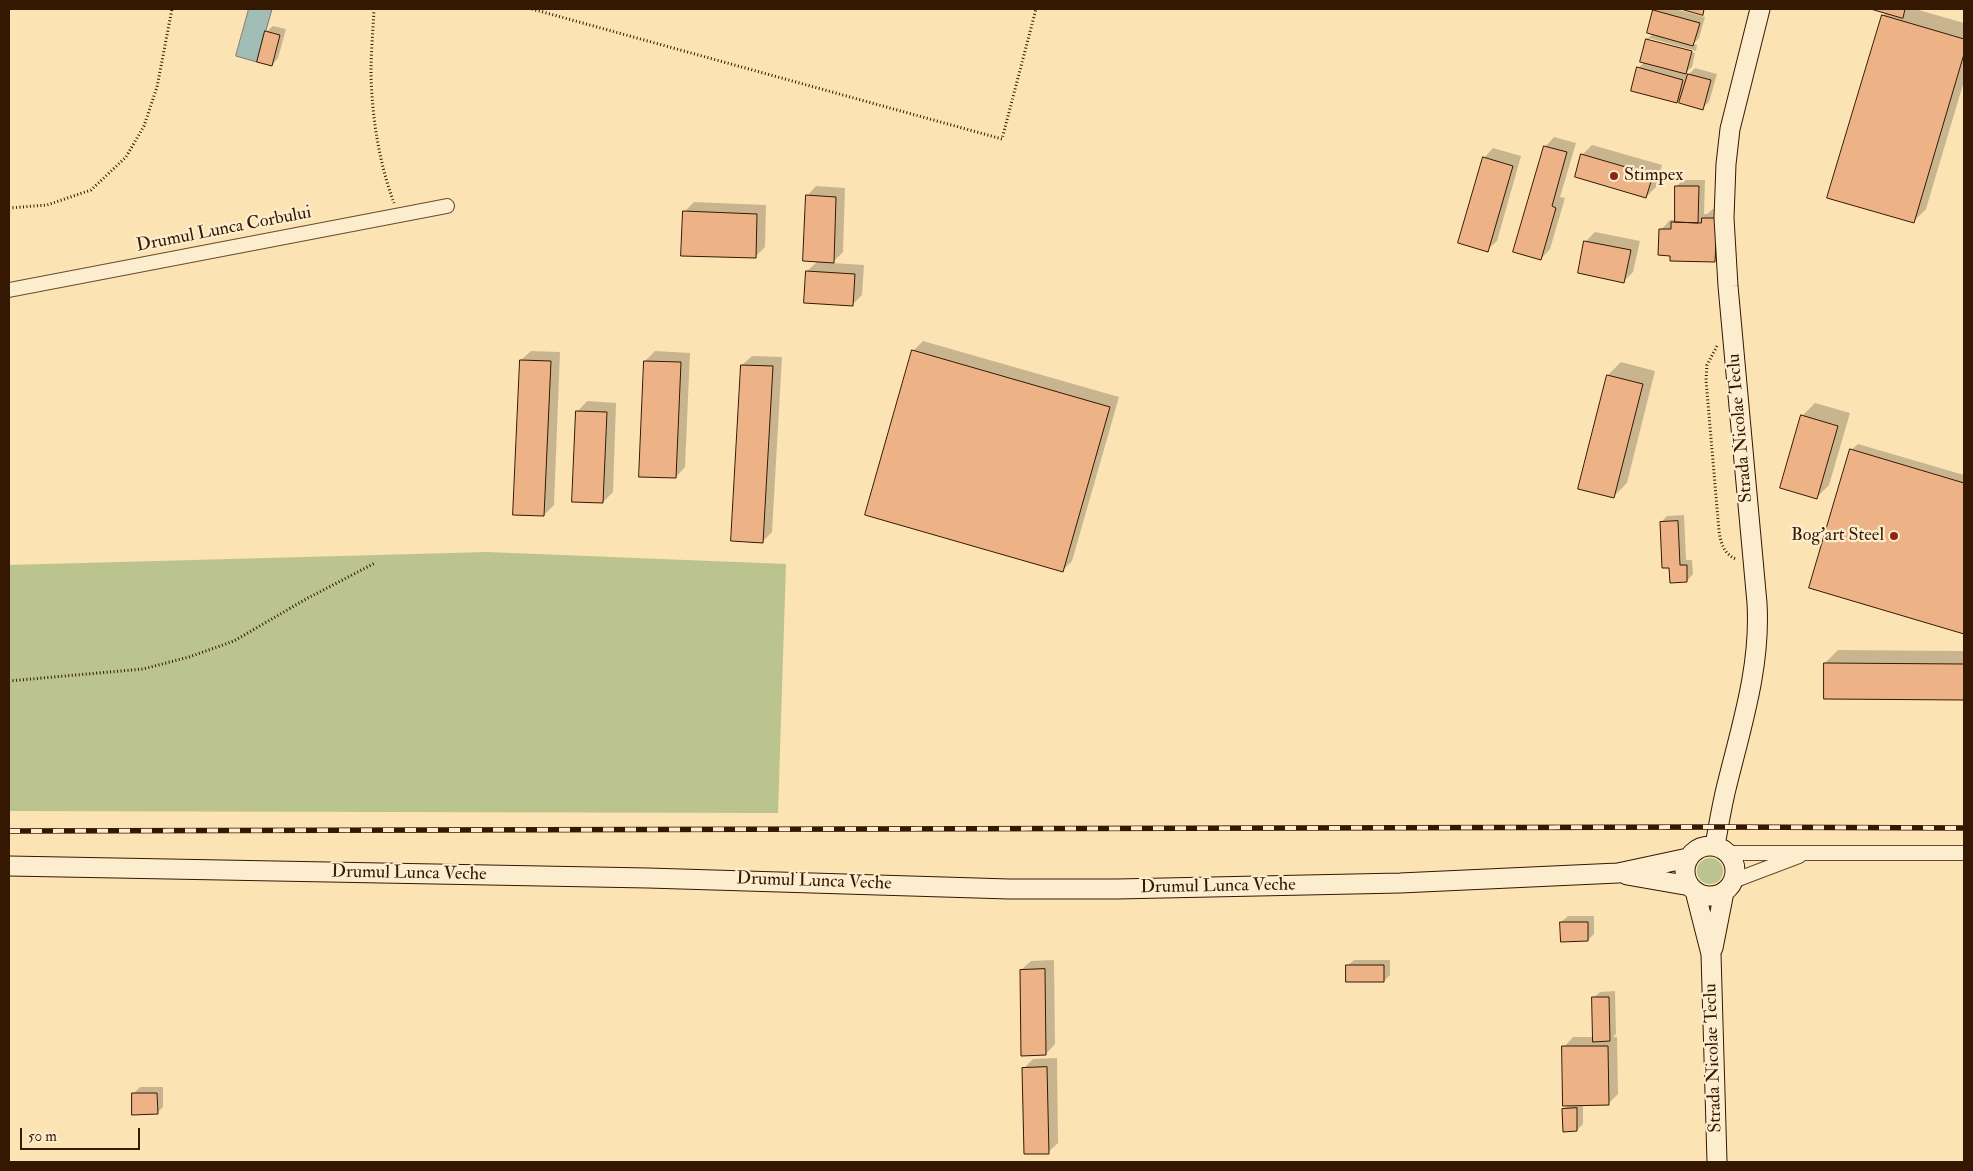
<!DOCTYPE html>
<html>
<head>
<meta charset="utf-8">
<style>
  body { margin:0 }
  #map { position:relative; width:1973px; height:1171px; overflow:hidden; background:#fbe3b4; font-family:"IM FELL Double Pica",serif }
  canvas { display:block }
  .frame { position:absolute; inset:0; border:10px solid #341802; pointer-events:none }
  .scale { position:absolute; left:20px; top:1128px; width:120px; height:22px; box-sizing:border-box; border:2px solid #341802; border-top:0; padding-left:6px; font-size:15px; line-height:18px; white-space:nowrap; color:#341802; -webkit-text-stroke:4px #fcedce; paint-order:stroke }
</style>
</head>
<body>
<div id="map">
<canvas width="1973" height="1171"></canvas>
<div class="frame"></div>
<div class="scale">50 m</div>
</div>
<script>
const context = document.querySelector('canvas').getContext('2d');
context.lineJoin = 'round';
function paint(path, color) {
  context.fillStyle = color;
  context.fill(path, 'evenodd');
}
function trace(path, color, width, dash) {
  context.strokeStyle = color;
  context.lineWidth = width;
  context.lineCap = dash ? 'butt' : 'round';
  context.setLineDash(dash || []);
  context.stroke(path);
}
function label(font, color, halo, rows, align = 'center') {
  context.font = font + ' "IM FELL Double Pica",serif';
  context.lineWidth = 4.5;
  context.setLineDash([]);
  context.textBaseline = 'middle';
  context.strokeStyle = halo;
  context.fillStyle = color;
  for (const [text, x, y, turn = 0] of rows) {
    context.save();
    context.translate(x, y);
    context.rotate((+turn || 0) * Math.PI / 180);
    context.textAlign = isNaN(turn) ? turn : align;
    if (halo) context.strokeText(text, 0, 0);
    context.fillText(text, 0, 0);
    context.restore();
  }
}
const green = new Path2D(`
  M487 552 786 564 778 813 9 811V565Z
  M1697 871a13 13 0 1 1 26 0a13 13 0 1 1-26 0Z`);
const water = new Path2D(`
  M249 9H272L257 62 236 56Z`);
const shadow = new Path2D(`
  M1657 9H1675L1705 17 1699 38 1693 44 1697 45 1696 51 1649 38V41L1695 53 1692 67 1685 73 1689 74 1695 68 1717 74 1709 102 1702 108 1683 96 1677 102 1638 68 1645 62 1647 39 1653 34 1655 11Z
  M1876 9H1915L1964 23V81L1926 209 1913 222 1883 16 1887 12Z
  M273 26 286 29 278 58 272 65 266 32Z
  M1554 137 1576 143 1560 197 1565 198 1550 249 1541 259 1545 147Z
  M1592 145 1662 165 1656 187 1646 197 1576 176 1583 154Z
  M1493 148 1521 156 1497 241 1487 250 1484 158Z
  M1683 180H1705L1704 214H1707L1713 209H1726L1724 252 1714 261 1671 255 1661 230 1670 220H1676L1677 186Z
  M816 186 845 188 843 252 832 263 864 265 862 295 853 304 807 271 818 261 807 196Z
  M694 202 766 205 765 247 755 257 684 212Z
  M1595 232 1640 241 1633 272 1624 281 1579 272 1586 241Z
  M923 341 1119 397 1072 561 1063 570 913 351Z
  M531 351 560 352 554 505 544 515 521 360Z
  M655 351 690 353 685 467 676 477 645 361Z
  M752 356 782 357 772 532 763 541 742 365Z
  M1621 362 1655 371 1627 483 1614 496 1580 488 1608 375Z
  M587 401 616 403 613 492 603 502 574 501 578 411Z
  M1815 403 1850 413 1829 485 1816 498 1802 416Z
  M1858 444 1964 475V633L1810 587 1851 450Z
  M1684 515 1686 560H1692L1693 574 1687 581H1671L1661 522 1667 516Z
  M1838 650 1964 651V699L1825 698V663Z
  M1568 916H1594V934L1588 940 1561 922Z
  M1054 960 1055 1044 1046 1054 1021 970 1031 961Z
  M1354 960H1390V975L1384 981 1347 966Z
  M1615 991 1616 1034 1613 1037H1617L1618 1094 1608 1104H1583V1124L1577 1130 1564 1109 1568 1105 1564 1047 1573 1037H1594L1593 998 1600 992Z
  M1057 1058 1058 1143 1048 1152 1024 1068 1033 1059Z
  M140 1087H163V1107L157 1113 134 1093Z`);
const building = new Path2D(`
  M1681 9H1704L1703 15Z
  M1871 9H1905L1903 18Z
  M1653 10 1700 23 1693 46 1647 33Z
  M1882 15 1964 39V54L1914 223 1827 198Z
  M265 31 280 35 272 66 257 62Z
  M1646 39 1692 51 1686 74 1640 62Z
  M1637 67 1683 80 1677 103 1631 91Z
  M1688 74 1711 80 1703 110 1679 103Z
  M1544 146 1567 152 1552 206 1556 208 1541 260 1513 252Z
  M1581 154 1653 175 1646 198 1575 177Z
  M1483 157 1513 166 1488 252 1458 243Z
  M1675 186H1699L1698 223 1675 222Z
  M806 195 836 197 834 263 803 261Z
  M683 211 757 214 756 258 681 256Z
  M1702 218H1717L1715 262 1670 261V256L1658 255 1659 229H1671V222L1701 223Z
  M1584 241 1631 250 1624 283 1578 273Z
  M806 271 855 274 853 306 804 303Z
  M912 350 1110 407 1063 572 865 515Z
  M520 360 551 361 544 516 513 515Z
  M644 361 681 362 676 478 639 477Z
  M741 365 773 366 763 543 731 541Z
  M1607 375 1643 384 1614 498 1578 489Z
  M576 411 607 412 603 503 572 502Z
  M1801 415 1838 426 1817 499 1780 488Z
  M1850 449 1964 483V634L1809 588Z
  M1678 521 1680 565H1687V582L1670 583 1669 568H1662L1660 522Z
  M1824 663 1964 664V700L1824 699Z
  M1560 922H1588V941L1561 942Z
  M1346 965H1384V982H1346Z
  M1045 969 1046 1055 1021 1056 1020 970Z
  M1592 997H1609L1610 1041 1593 1042Z
  M1562 1046H1608L1609 1105 1563 1106Z
  M1047 1067 1049 1154H1024L1022 1068Z
  M132 1093H157L158 1114 132 1115Z
  M1577 1108V1131L1563 1132 1562 1109Z`);
const path = new Path2D(`
  M374 9C373 30 371 53 371 74 372 117 379 163 394 203
  M532 9 1002 139 1036 9
  M9 208 47 205 91 190 126 157 144 126 157 87 172 9
  M1717 346 1707 365 1706 380 1719 531C1721 544 1724 554 1736 559
  M9 681 143 669 189 657 234 641 306 599 375 563`);
const street = new Path2D(`
  M9 290 447 206
  M1728 853H1964
  M1733 881 1799 856`);
const secondary = new Path2D(`
  M1685 871a25 25 0 1 1 50 0a25 25 0 1 1-50 0Z
  M1715 846C1718 828 1721 811 1725 793 1740 730 1761 669 1757 603L1728 286 1724 218 1726 164 1730 129 1760 9
  M9 866 648 878 1009 889H1117L1400 883 1618 873 1688 858
  M1627 875 1690 886
  M1695 891 1711 954 1717 1162
  M1713 948 1724 892`);
const rail = new Path2D(`
  M9 831 1718 827 1964 828`);
const markers = [
  [1614,176,5,"#8f2418"],
  [1894,536,5,"#8f2418"]
];
const poiNames = [
  ["Stimpex",1624,176],
  ["Bog'art Steel",1884,536,"right"]
];
const streetNames = [
  ["Drumul Lunca Corbului",224,230,-11],
  ["Strada Nicolae Teclu",1741,428,-95],
  ["Drumul Lunca Veche",409,874,1],
  ["Drumul Lunca Veche",814,882,2],
  ["Drumul Lunca Veche",1218,887,-1],
  ["Strada Nicolae Teclu",1714,1058,-92]
];
paint(green, '#bbc48f');
paint(water, '#a2bcb6');
trace(water, '#767a6e', 1);
paint(shadow, '#0003');
paint(building, '#edb387');
trace(building, '#341802', 1);
trace(street, '#664b2e', 16);
trace(secondary, '#341802', 21);
trace(path, '#341802', 3, [1, 2.5]);
trace(street, '#fcedce', 14);
trace(secondary, '#fcedce', 19);
trace(rail, '#341802', 5.5);
trace(rail, '#fcedce', 4, [11]);
for (const [x, y, r, color] of markers) {
  const dot = new Path2D();
  dot.arc(x, y, r, 0, 2 * Math.PI);
  context.fillStyle = color;
  context.fill(dot);
  trace(dot, '#fcedce', 2);
}
label('18px', '#341802', '#fcedce', poiNames, 'left');
label('18px', '#341802', '#fcedce', streetNames);
</script>
</body>
</html>
